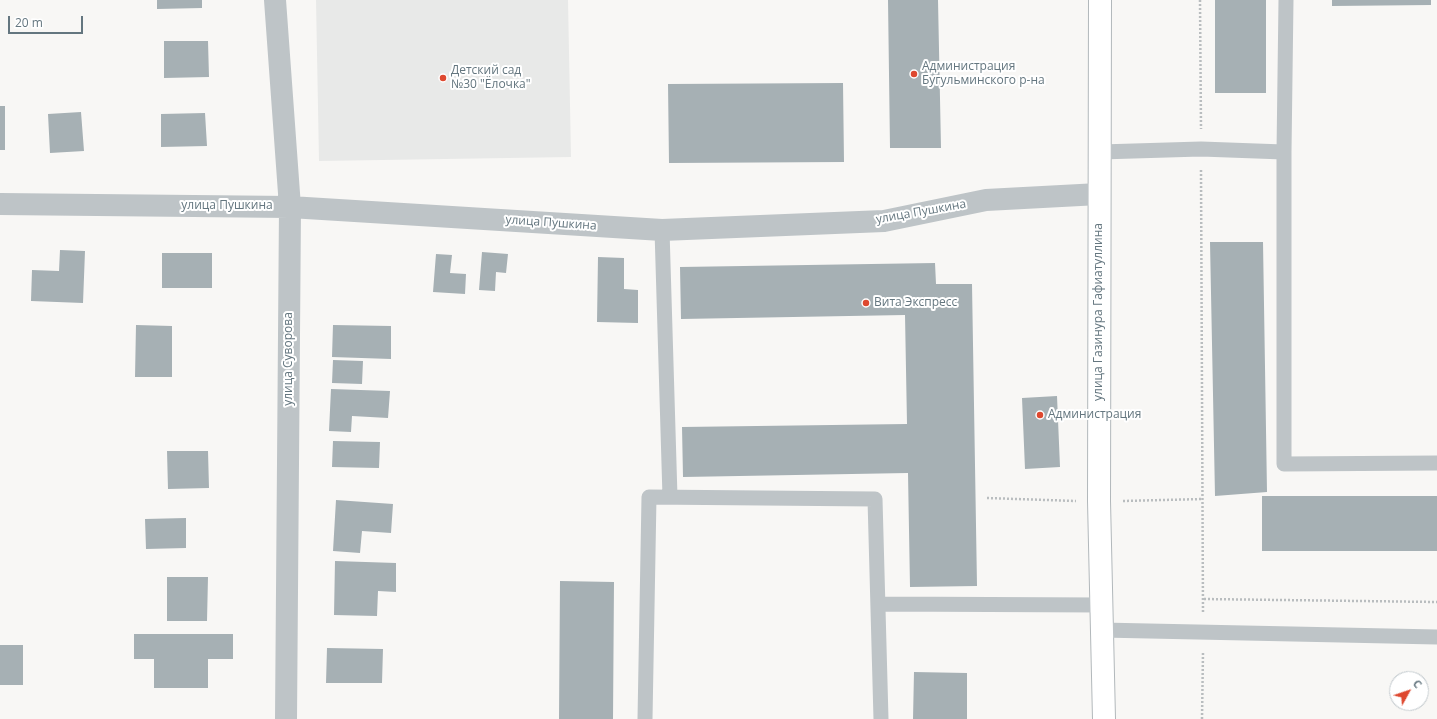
<!DOCTYPE html>
<html>
<head>
<meta charset="utf-8">
<style>
  body { margin:0 }
  #map { position:relative; width:1437px; height:719px; overflow:hidden; background:#f8f7f5; font-family:"Open Sans",sans-serif }
  canvas { display:block }
  .north { position:absolute; left:1389px; top:671px; width:40px; height:40px; box-sizing:border-box; background:#fff; border:1px solid #c1c8cc; border-radius:50%; rotate:50deg; font-size:11px; font-weight:700; line-height:16px; text-align:center; color:#64767f }
  .north::after { content:''; display:block; margin:auto; width:14px; height:18px; background:#de482f; clip-path:polygon(50% 0,100% 100%,50% 72%,0 100%) }
  .scale { position:absolute; left:8px; top:16px; width:75px; height:18px; box-sizing:border-box; border:2px solid #64767f; border-top:0; padding-left:5px; font-size:12px; line-height:14px; white-space:nowrap; color:#64767f; -webkit-text-stroke:3px #fff; paint-order:stroke }
</style>
</head>
<body>
<div id="map">
<canvas width="1437" height="719"></canvas>
<div class="north">С</div>
<div class="scale">20 m</div>
</div>
<script>
const context = document.querySelector('canvas').getContext('2d');
context.lineJoin = 'round';
function paint(path, color) {
  context.fillStyle = color;
  context.fill(path, 'evenodd');
}
function trace(path, color, width, dash) {
  context.strokeStyle = color;
  context.lineWidth = width;
  context.lineCap = dash ? 'butt' : 'round';
  context.setLineDash(dash || []);
  context.stroke(path);
}
function label(font, color, halo, rows, align = 'center') {
  context.font = font + ' "Open Sans",sans-serif';
  context.lineWidth = 4;
  context.setLineDash([]);
  context.textBaseline = 'middle';
  context.strokeStyle = halo;
  context.fillStyle = color;
  for (const [text, x, y, turn = 0] of rows) {
    context.save();
    context.translate(x, y);
    context.rotate((+turn || 0) * Math.PI / 180);
    context.textAlign = isNaN(turn) ? turn : align;
    if (halo) context.strokeText(text, 0, 0);
    context.fillText(text, 0, 0);
    context.restore();
  }
}
const built = new Path2D(`
  M316 0H568L571 157 319 161Z`);
const building = new Path2D(`
  M157 0H202V8L157 9Z
  M888 0H938L941 148H890Z
  M1215 0H1266V93H1215Z
  M1332 0H1431V5L1332 6Z
  M164 41H208L209 77 164 78Z
  M843 83 844 162 669 163 668 84Z
  M0 106H5V150H0Z
  M81 112 84 151 50 153 48 114Z
  M205 113 207 146 161 147V114Z
  M1210 242H1263L1267 492 1215 496Z
  M60 250 85 251 83 303 31 301 32 270 59 271Z
  M482 252 508 254 506 273 496 272 495 291 479 290Z
  M162 253H212V288H162Z
  M436 254 452 255 450 273 466 274 465 294 433 292Z
  M598 257 624 258V289L638 290V323L597 322Z
  M935 263 936 284H972L977 586 910 587 908 473 683 477 682 427 907 424 905 315 681 319 680 267Z
  M136 325 172 326V377H135Z
  M333 325 391 326V359L332 357Z
  M333 360 363 361 362 384 332 383Z
  M331 389 390 391 388 418 352 416 351 432 329 431Z
  M1057 396 1060 467 1025 469 1022 398Z
  M333 441 380 442 379 468 332 467Z
  M167 451H208L209 488 168 489Z
  M1262 496H1437V551H1262Z
  M336 500 393 504 391 533 362 531 360 553 333 551Z
  M186 518V548L146 549 145 519Z
  M335 561 396 563V592L378 591 377 616 334 615Z
  M167 577H208L207 621H167Z
  M560 581 614 582 613 719H559Z
  M134 634H233V659H208V688H154V659H134Z
  M0 645H23V685H0Z
  M327 648 383 649 382 683H326Z
  M914 672 967 673V719H913Z`);
const path = new Path2D(`
  M1200 0 1201 129
  M1201 170 1203 613
  M987 498 1076 501
  M1123 501 1202 499
  M1204 599 1437 602
  M1202 719 1203 652`);
const service = new Path2D(`
  M1100 152 1201 149 1284 152V464L1437 463
  M1284 152 1286 0
  M662 230 670 497
  M878 604 1101 605
  M1101 630 1437 637
  M645 719 649 497 875 499 881 719`);
const minor = new Path2D(`
  M275 0 290 207 286 719
  M0 204 290 207 662 230 884 221 986 200 1099 194`);
const primary = new Path2D(`
  M1100 0 1099 501 1104 719`);
const markers = [
  [914,74,4,"#de482f"],
  [443,78,4,"#de482f"],
  [866,303,4,"#de482f"],
  [1040,415,4,"#de482f"]
];
const poiNames = [
  ["Администрация",922,67],
  ["Бугульминского р-на",922,81],
  ["Детский сад",451,71],
  ["№30 \"Ёлочка\"",451,85],
  ["Вита Экспресс",874,303],
  ["Администрация",1048,415]
];
const streetNames = [
  ["улица Пушкина",227,206],
  ["улица Пушкина",921,212,-10],
  ["улица Пушкина",551,223,4],
  ["улица Газинура Гафиатуллина",1099,312,-90],
  ["улица Суворова",289,359,-90]
];
paint(built, '#e8e9e8');
paint(building, '#a6b0b4');
trace(primary, '#b2b8bb', 24);
trace(path, '#b9bdbf', 2.5, [2, 2]);
trace(service, '#bec4c7', 15);
trace(minor, '#bec4c7', 22);
trace(primary, '#fff', 22);
for (const [x, y, r, color] of markers) {
  const dot = new Path2D();
  dot.arc(x, y, r, 0, 2 * Math.PI);
  context.fillStyle = color;
  context.fill(dot);
  trace(dot, '#fff', 1.5);
}
label('12px', '#64767f', '#fff', poiNames, 'left');
label('12px', '#64767f', '#fff', streetNames);
</script>
</body>
</html>
